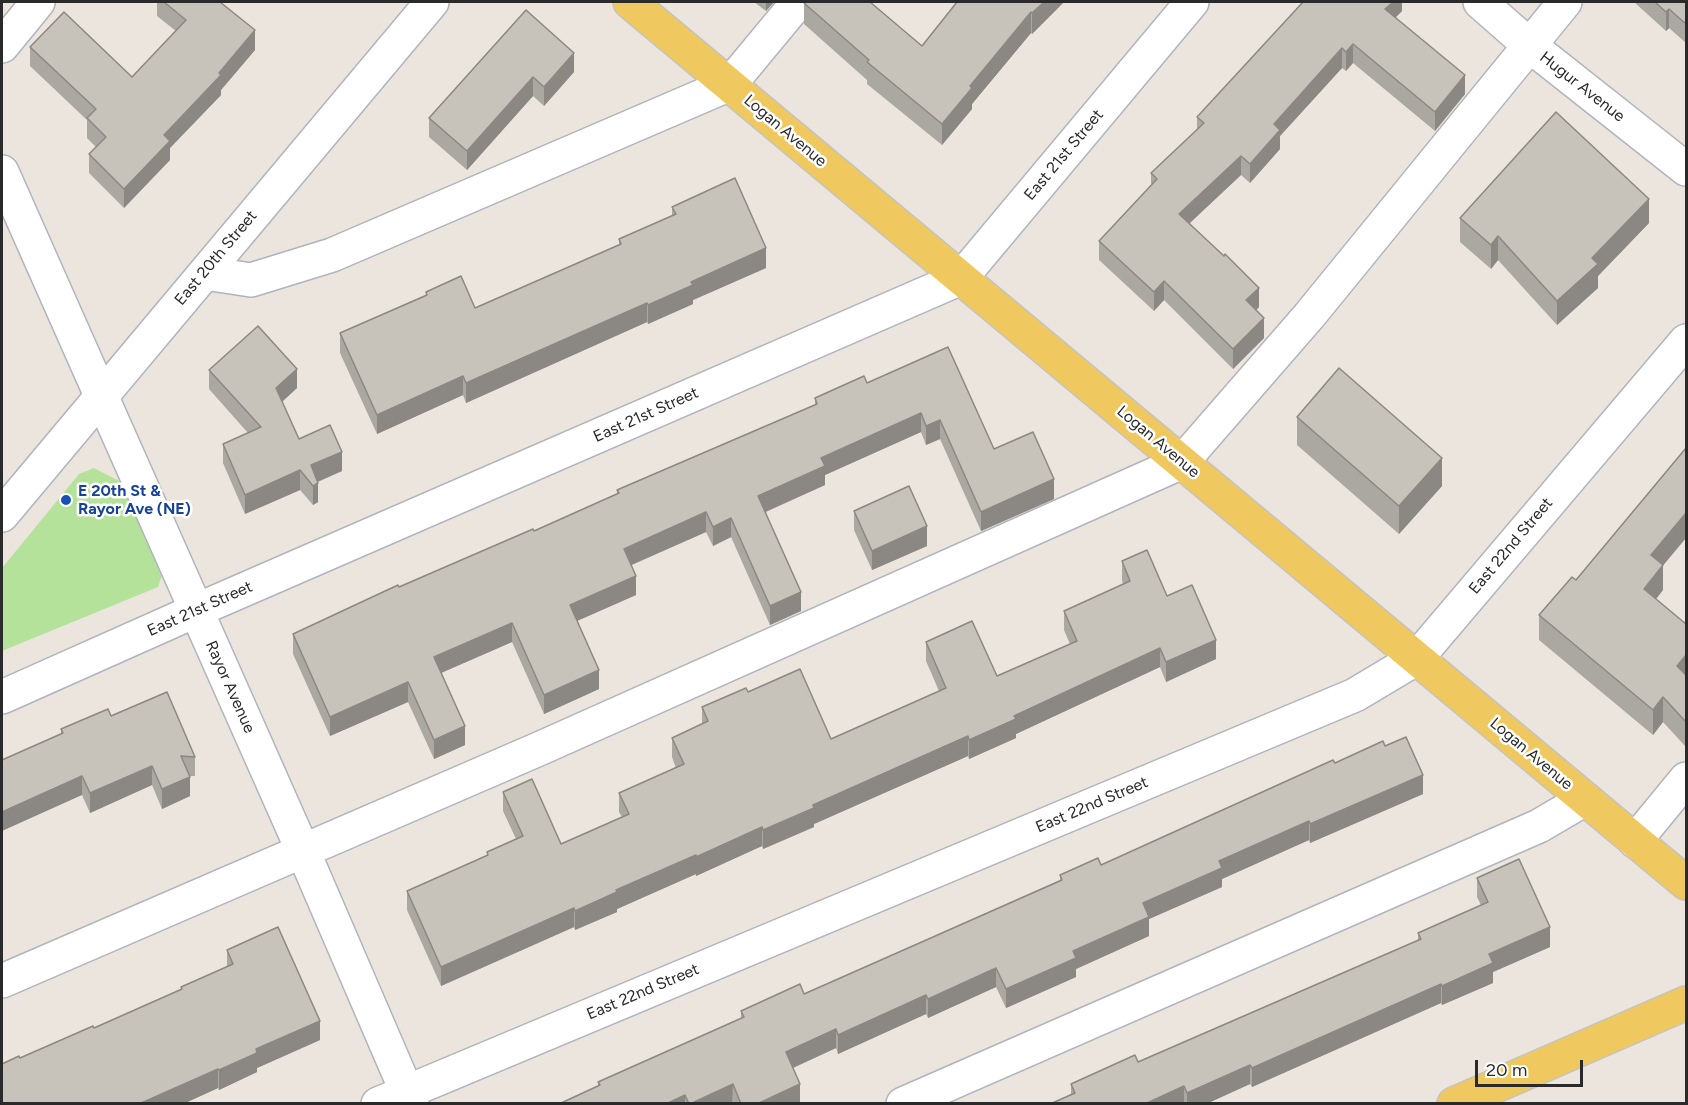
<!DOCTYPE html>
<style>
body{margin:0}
#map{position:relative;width:1688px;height:1105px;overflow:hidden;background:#ece5dd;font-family:Figtree,sans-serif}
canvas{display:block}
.frame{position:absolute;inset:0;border:3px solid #2a2a2a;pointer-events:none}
.scale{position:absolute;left:1475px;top:1060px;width:108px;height:27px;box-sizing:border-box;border:3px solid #2a2a2a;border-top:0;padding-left:8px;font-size:18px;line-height:21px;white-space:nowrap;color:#2a2a2a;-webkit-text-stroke:4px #fff;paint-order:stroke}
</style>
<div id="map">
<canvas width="1688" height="1105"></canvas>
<div class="frame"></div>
<div class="scale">20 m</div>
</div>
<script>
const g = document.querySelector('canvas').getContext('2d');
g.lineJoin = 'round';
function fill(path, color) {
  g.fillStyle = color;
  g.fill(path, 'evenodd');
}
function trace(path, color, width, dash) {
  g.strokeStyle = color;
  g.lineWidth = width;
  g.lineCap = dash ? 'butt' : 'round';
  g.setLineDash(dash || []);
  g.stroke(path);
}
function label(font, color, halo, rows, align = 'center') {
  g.font = font + ' Figtree,sans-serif';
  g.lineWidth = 5;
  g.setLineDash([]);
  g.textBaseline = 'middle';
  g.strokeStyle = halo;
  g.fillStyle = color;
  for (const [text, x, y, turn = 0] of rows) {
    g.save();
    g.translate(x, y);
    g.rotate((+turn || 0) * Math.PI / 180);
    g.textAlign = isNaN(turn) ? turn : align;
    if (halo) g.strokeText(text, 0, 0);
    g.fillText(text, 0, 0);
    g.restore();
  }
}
const green = new Path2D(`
 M94 468 121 482 162 575 158 587 2 651V568L79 474Z`);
const minor = new Path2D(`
 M1480 2 1529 45 1686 169
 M2 46 38 2
 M2 172 303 851 412 1104
 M205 273 251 280 332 255 730 84 798 2
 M2 515 432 2
 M2 697 195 611 961 278 1192 2
 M1635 841 1686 779
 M2 981 541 748 1182 462 1309 316 1565 2
 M378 1104 1355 695 1417 658 1686 341
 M903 1104 1539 826 1585 799`);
const major = new Path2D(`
 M630 2 1686 883
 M1454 1104 1686 1003`);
const wall = new Path2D(`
 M157 2H220L255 50 221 90V95L170 148V160L124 208 89 173V154L96 147 87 138V120L30 66V47L132 77 176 31 157 16Z
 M754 2H774L766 11Z
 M1064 2 1032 34 1031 33 972 104V109L942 145 867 84V80L804 24V3L922 46Z
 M1402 2V11L1396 17 1465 94 1435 131 1353 63 1346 71 1342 68 1280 136V149L1250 183 1241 175 1190 223 1259 307 1256 310 1264 338 1233 369 1164 300 1154 311 1099 260V241L1151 185V173L1197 129V117Z
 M1634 2H1686V43L1669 28 1666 31Z
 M526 10 574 72 544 106 533 96 467 170 429 137V118Z
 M672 207 766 268 693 300V304L648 324 647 322 466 403 463 395 377 434 340 353V333L426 295V292L475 308 619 245V239L672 216Z
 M1460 218 1649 223 1598 276V288L1557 325 1498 260 1491 269 1460 242Z
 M209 370 297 388 282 402 299 439 342 471 318 482V502L313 505 300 490 245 514 223 463V444L248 433 209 389Z
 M867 383 994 449 1054 499 981 531 940 439 926 445 921 432 825 475V485L766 512 801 611 770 625 731 537 713 546 706 532 632 565 636 595 577 621 599 689 544 714 512 642 441 673 465 745 434 759 408 702 330 736 293 654V634L399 587 534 531 617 494V490L815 405V398Z
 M1297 417 1442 486 1399 534 1297 445Z
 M854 511 927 546 872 570 854 530Z
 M1122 561 1167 596 1216 659 1166 682 1160 667 1016 734V738L969 759 968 756 814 824V827L763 849 762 846 696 876V874L617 909V912L575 930 574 927 441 986 407 910V891L487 856V852L516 839 503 811V792L561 844 622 817 619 812V793L676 768 672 757V738L702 724V707L748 692 831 739 939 691 926 661V642L997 676 1070 644 1064 630V611L1123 584 1122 581Z
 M1663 565V590L1656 599 1686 624V747L1663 722 1653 735 1539 640V615L1576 580Z
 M111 716 195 757V776H190V796L162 809 152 785 90 813 82 795 61 733V729Z
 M1385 746 1423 794 1310 843 1309 840 1222 879V887L1149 919V936L1076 969V977L1006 1008 996 987 928 1018 926 1014 838 1054 836 1048 793 1068 800 1084V1104H559L598 1086V1082L741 1019V1011L804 994 1060 880V875L1101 865 1335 763Z
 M1477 878 1550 947 1493 972V983L1442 1005 1441 1003 1252 1087 1250 1084 1206 1104H1050L1071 1094V1084L1138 1062 1418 941V933L1481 905 1477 897Z
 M227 950 320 1040 257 1068V1072L219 1090 218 1088 183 1104H2L94 1028 181 989V987L227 967Z`);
const shadedWall = new Path2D(`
 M766 2H774L766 11Z
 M1044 2H1064L1032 34V13Z
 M1393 2H1402V11L1385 28V9Z
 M1669 9V28L1666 31V12Z
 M1031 12V33L972 104V109L942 145V124L970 86Z
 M255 30V50L221 90V95L170 148V160L124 208V189L164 135 219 73Z
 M1353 44V63L1346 71V52Z
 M1342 48V68L1280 136V149L1250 183V164L1274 124Z
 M574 53V72L544 106V87Z
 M1465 75V94L1435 131V112Z
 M533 77V96L467 170V151Z
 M1241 156V175L1179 233V214Z
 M1649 199V223L1598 276V288L1557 325V301L1592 258Z
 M1498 236V260L1491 269V245Z
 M766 248V268L693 300V304L648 324V305L691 282Z
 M1164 281V300L1154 311V292Z
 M1259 288V307L1246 320V300Z
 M647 303V322L466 403V383Z
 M1264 318V338L1233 369V349Z
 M297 369V388L276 407V388Z
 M463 376V395L377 434V415Z
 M921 413V432L825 475V485L758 515V496L821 458Z
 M940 420V439L926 445V426Z
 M342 452V471L312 484 311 465Z
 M1442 458V486L1399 534V506Z
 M300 470V490L245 514V495Z
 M1054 479V499L981 531V512Z
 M318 483V502L313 505V486Z
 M706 512V532L624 568V549Z
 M1686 513V538L1651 580V555Z
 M731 518V537L713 546V527Z
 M927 526V546L872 570V551Z
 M1663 565V590L1644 614V589Z
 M636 576V595L570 624V605Z
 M801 592V611L770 625V606Z
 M512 623V642L434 676V657Z
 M1216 640V659L1166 682V662Z
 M1160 648V667L1016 734V738L969 759V740L1014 716Z
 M1686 655V680L1677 666Z
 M599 670V689L544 714V695Z
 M408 682V702L330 736V717Z
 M1663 697V722L1653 735V710Z
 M465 726V745L434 759V740Z
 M968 736V756L814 824V827L763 849V830L813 805Z
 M152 766V785L90 813V793Z
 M1423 775V794L1310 843V824Z
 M82 776V795L2 831V812Z
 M190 777V796L162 809V789Z
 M1309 821V840L1222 879V887L1149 919V936L1076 969V977L1006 1008V989L1073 951 1143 903 1219 861Z
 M762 827V846L696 876V857Z
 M696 855V874L617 909V912L575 930V911L616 890Z
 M574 908V927L441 986V967Z
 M1550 927V947L1493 972V983L1442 1005V986L1489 954Z
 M996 968V987L928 1018V999Z
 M1441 984V1003L1252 1087V1068Z
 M926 995V1014L838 1054V1035Z
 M320 1021V1040L257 1068V1072L219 1090V1070L256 1049Z
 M836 1029V1048L786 1071V1052Z
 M1250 1065V1084L1206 1104H1187V1093Z
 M218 1069V1088L183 1104H139Z
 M733 1084 732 1104H690Z
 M800 1084V1104H757Z
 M1184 1086V1104H1145Z
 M685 1095V1104H666Z`);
const building = new Path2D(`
 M164 2H220L255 30 219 73 221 75 164 135 170 141 124 189 89 154 106 137 87 118 96 109 30 47 64 12 132 77 186 20Z
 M805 2H870L922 46 957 2H1044L1032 13 1031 12 970 86 972 88 942 124 867 62 869 60 804 3Z
 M1303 2H1393L1385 9 1465 75 1435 112 1353 44 1346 52 1342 48 1274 124 1280 130 1250 164 1241 156 1179 214 1224 256 1225 254 1259 288 1246 300 1264 318 1233 349 1164 281 1154 292 1099 241 1157 179 1151 173 1204 123 1197 117Z
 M1655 2H1686V24L1669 9 1666 12Z
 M526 10 574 53 544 87 533 77 467 151 429 118Z
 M1556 112 1649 199 1592 258 1598 264 1557 301 1498 236 1491 245 1460 218Z
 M735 178 766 248 691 282 693 285 648 305 647 303 466 383 463 376 377 415 340 333 427 295 426 292 461 276 475 308 621 244 619 239 676 214 672 207Z
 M258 326 297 369 276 388 299 439 330 425 342 452 311 465 318 483 313 486 300 470 245 495 223 444 261 427 209 370Z
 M948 347 994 449 1033 432 1054 479 981 512 940 420 926 426 921 413 821 458 825 466 758 496 801 592 770 606 731 518 713 527 706 512 624 549 636 576 570 605 599 670 544 695 512 623 434 657 465 726 434 740 408 682 330 717 293 634 398 585 399 587 533 529 534 531 619 493 617 490 817 404 815 398 864 376 867 383Z
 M1339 368 1442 458 1399 506 1297 417Z
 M1686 448V513L1651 555 1663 565 1644 589 1686 624V655L1677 666 1686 675V722L1663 697 1653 710 1539 615 1572 577 1576 580Z
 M909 486 927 526 872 551 854 511Z
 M1147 550 1167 596 1192 585 1216 640 1166 662 1160 648 1014 716 1016 719 969 740 968 736 813 805 814 808 763 830 762 827 696 857V855L616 890 617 892 575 911 574 908 441 967 407 891 488 855 487 852 523 836 503 792 532 779 561 844 629 814 619 793 684 764 672 738 708 721 702 707 746 688 748 692 800 669 831 739 946 688 926 642 972 621 997 676 1077 641 1064 611 1130 581 1122 561Z
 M167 692 195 757 181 756 190 777 162 789 152 766 90 793 82 776 2 812V760L63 733 61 729 108 709 111 716Z
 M1406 737 1423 775 1310 824 1309 821 1219 861 1222 868 1143 903 1149 917 1073 951 1076 958 1006 989 996 968 928 999 926 995 838 1035 836 1029 786 1052 800 1084 757 1104H741L733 1084 690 1104H689L685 1095 666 1104H559L600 1085 598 1082 744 1017 741 1011 800 984 804 994 1062 880 1060 875 1098 858 1101 865 1333 760 1335 763 1383 741 1385 746Z
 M1519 859 1550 927 1489 954 1493 963 1442 986 1441 984 1252 1068 1250 1065 1187 1093 1184 1086 1145 1104H1050L1075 1093 1071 1084 1135 1055 1138 1062 1421 939 1418 933 1488 902 1477 878Z
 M278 927 320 1021 256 1049 257 1053 219 1070 218 1069 139 1104H2V1064L19 1056 20 1058 93 1026 94 1028 182 989 181 987 233 964 227 950Z`);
const markers = [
 [66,500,6,"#1a4fb4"]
];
const streetNames = [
 ["Hugur Avenue",1582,87,38],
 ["Logan Avenue",785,131,40],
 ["East 21st Street",1064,155,-50],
 ["East 20th Street",216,258,-50],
 ["East 21st Street",646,415,-24],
 ["Logan Avenue",1158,442,40],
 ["East 22nd Street",1511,546,-50],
 ["East 21st Street",200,609,-24],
 ["Rayor Avenue",230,687,66],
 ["Logan Avenue",1531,754,40],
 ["East 22nd Street",1092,805,-23],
 ["East 22nd Street",643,992,-23]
];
const transitNames = [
 ["E 20th St &",78,491],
 ["Rayor Ave (NE)",78,509]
];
fill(green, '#b5e29a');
trace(minor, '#b0b4be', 36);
trace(major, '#c3c3c3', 36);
trace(minor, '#fff', 33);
trace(major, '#efc95f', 33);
fill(wall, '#aba8a1');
fill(shadedWall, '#8b8883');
fill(building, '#c7c3bb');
trace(building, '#8b8883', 1.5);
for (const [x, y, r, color] of markers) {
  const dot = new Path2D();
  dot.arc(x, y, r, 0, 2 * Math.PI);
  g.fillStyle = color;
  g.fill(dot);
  trace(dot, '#fff', 2);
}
label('16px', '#2a2a2a', '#fff', streetNames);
label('bold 16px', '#164399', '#fff', transitNames, 'left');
</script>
